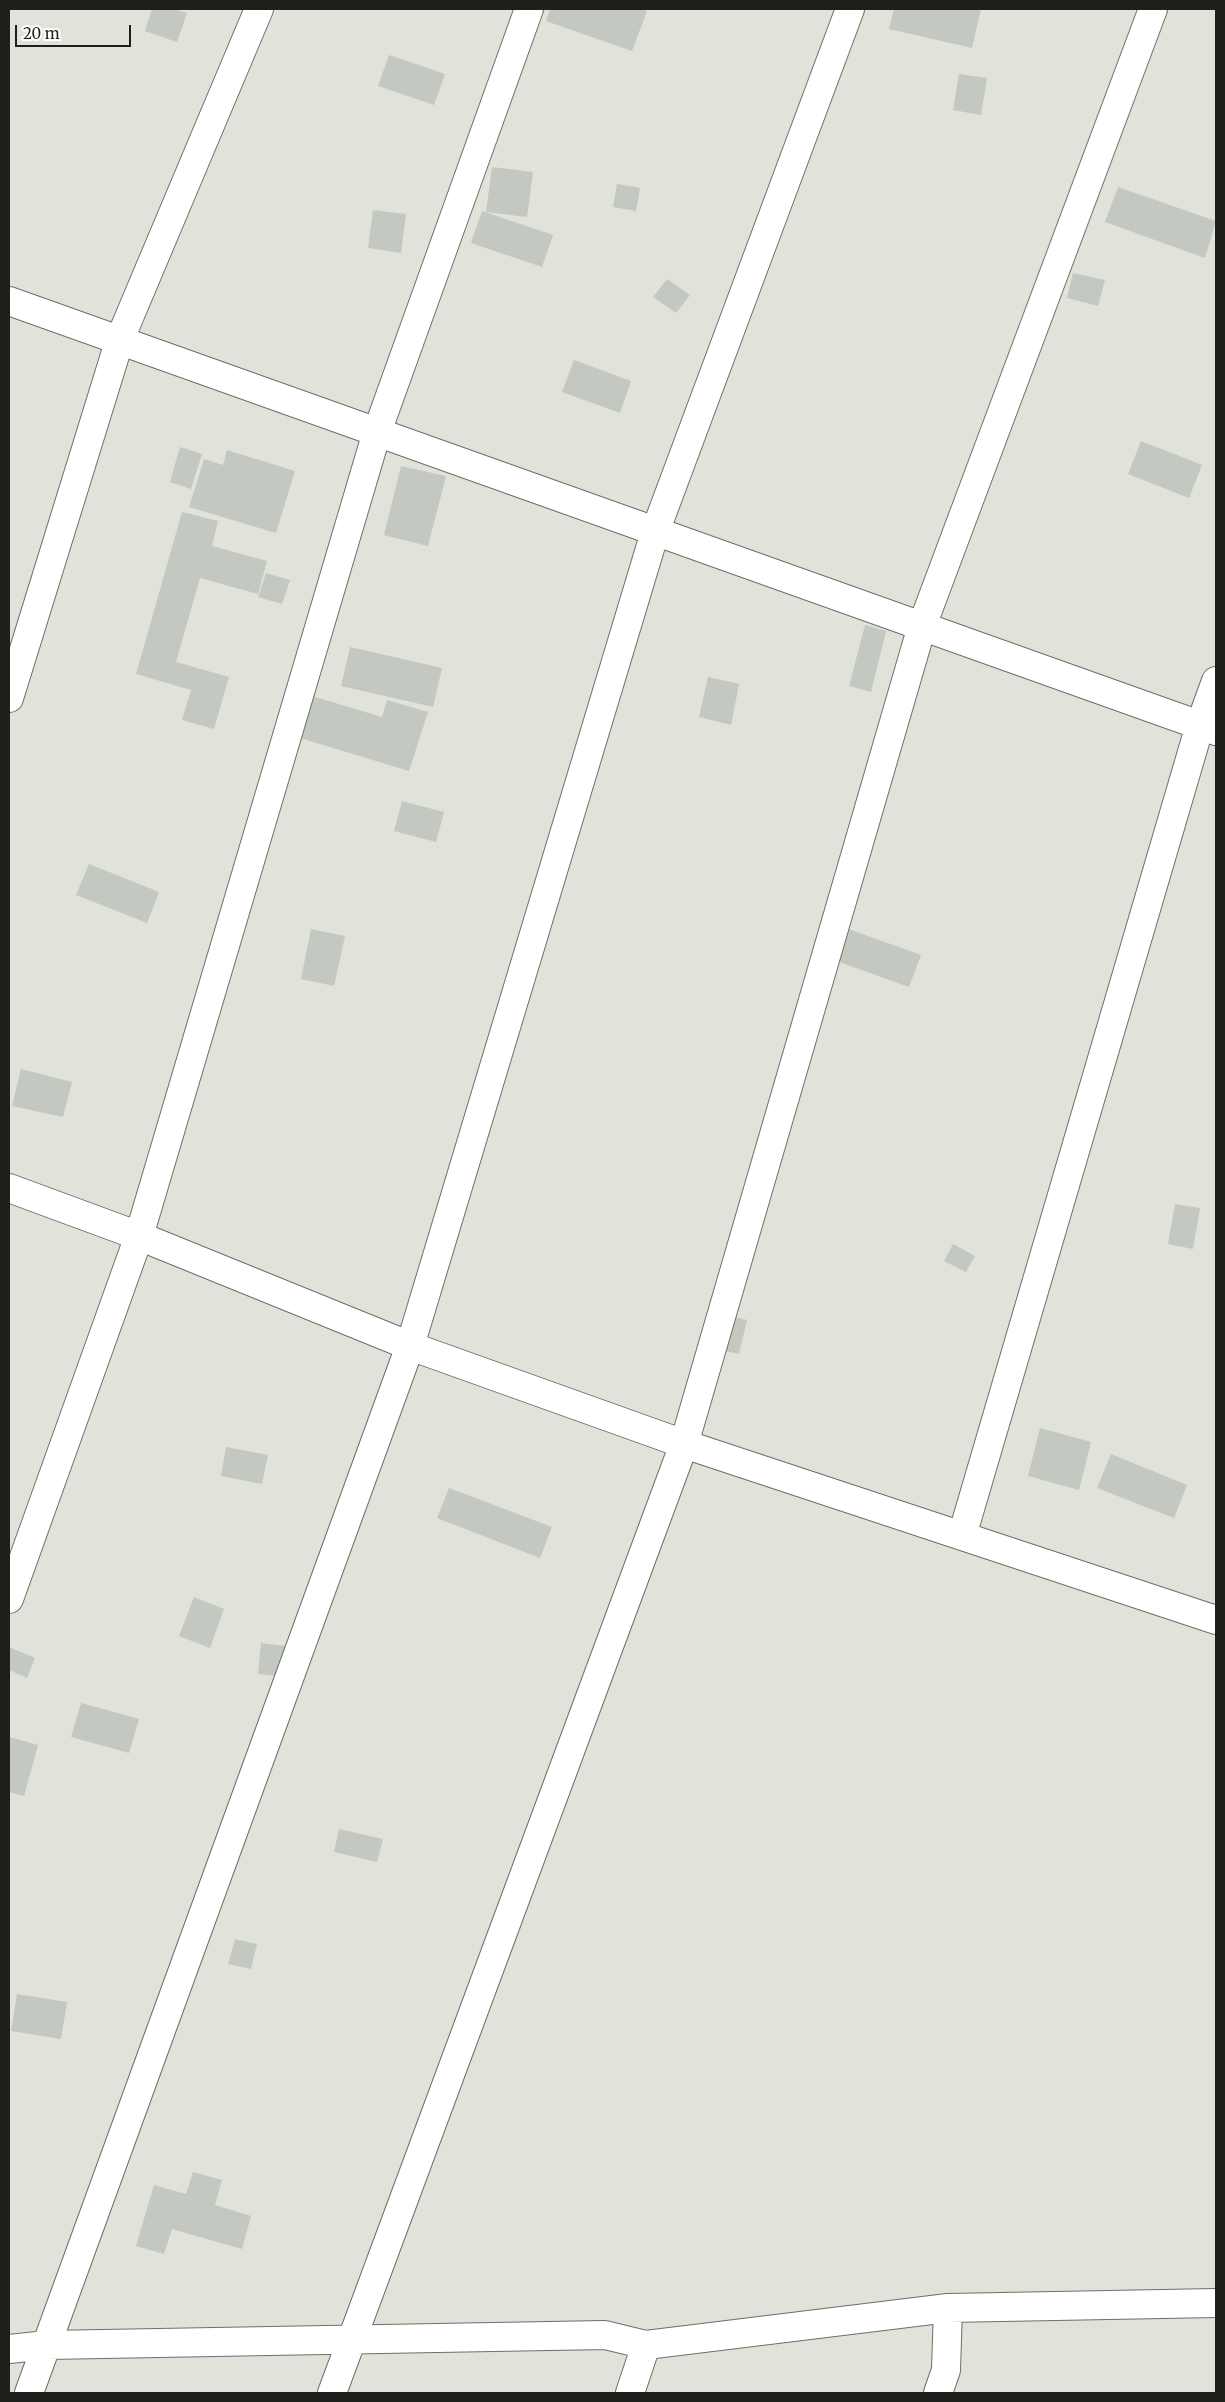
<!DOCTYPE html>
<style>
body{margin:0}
#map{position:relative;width:1225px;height:2402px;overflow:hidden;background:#e1e2d9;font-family:Merriweather,serif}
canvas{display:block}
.frame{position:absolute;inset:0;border:10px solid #1e1f1b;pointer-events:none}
.scale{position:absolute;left:15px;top:25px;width:116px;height:22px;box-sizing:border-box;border:2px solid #1e1f1b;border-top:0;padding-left:6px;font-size:15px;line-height:18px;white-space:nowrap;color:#1e1f1b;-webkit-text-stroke:4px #fff;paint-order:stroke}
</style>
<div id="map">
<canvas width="1225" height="2402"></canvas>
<div class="frame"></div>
<div class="scale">20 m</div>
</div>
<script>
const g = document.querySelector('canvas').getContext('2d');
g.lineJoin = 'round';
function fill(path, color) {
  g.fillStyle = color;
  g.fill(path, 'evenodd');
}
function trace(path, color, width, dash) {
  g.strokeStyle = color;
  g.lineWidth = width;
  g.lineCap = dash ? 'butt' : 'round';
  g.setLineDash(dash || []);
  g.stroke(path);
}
const building = new Path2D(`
 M152 9H174L187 13 177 42 145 31Z
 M550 9H641L647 11 632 51 546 21Z
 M894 9H981L972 48 889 29Z
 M389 55 445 74 434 105 378 86Z
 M959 74 987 78 981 115 953 110Z
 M492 167 533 172 527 217 486 212Z
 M617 184 640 188 636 211 613 207Z
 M1118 187 1216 221 1205 258 1105 222Z
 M373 210 406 214 401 253 368 248Z
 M482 211 553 235 542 267 471 243Z
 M1073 273 1105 280 1098 306 1067 298Z
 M667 279 690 295 676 313 653 297Z
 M574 360 631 381 620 413 562 392Z
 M1141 441 1202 465 1189 498 1128 474Z
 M180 447 202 454 191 489 170 482Z
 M227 450 295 471 276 533 189 507 204 459 223 465Z
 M401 466 446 476 428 546 384 535Z
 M182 512 218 521 212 546 267 561 258 594 200 578 176 662 229 677 214 729 182 720 191 690 136 674Z
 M266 573 290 580 282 604 258 597Z
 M865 625 886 631 871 692 849 686Z
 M350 647 442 668 433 707 341 686Z
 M708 677 739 684 731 725 699 717Z
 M302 693 382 717 387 700 428 712 409 771 290 735Z
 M402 801 444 812 436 842 394 831Z
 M89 864 159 892 147 923 76 895Z
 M840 926 921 955 909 987 828 958Z
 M311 929 345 936 334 986 301 979Z
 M21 1069 72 1082 63 1117 12 1106Z
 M1175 1204 1200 1208 1193 1249 1168 1244Z
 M953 1244 975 1256 966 1272 944 1261Z
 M723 1314 747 1320 739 1354 715 1349Z
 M1040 1428 1091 1442 1079 1490 1028 1476Z
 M226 1447 268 1455 262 1484 221 1476Z
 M1111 1454 1187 1485 1174 1518 1097 1488Z
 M449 1488 552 1527 540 1558 437 1518Z
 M194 1597 224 1609 210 1648 179 1636Z
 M261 1643 302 1648 298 1678 258 1674Z
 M9 1647 35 1658 27 1678 9 1670Z
 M81 1703 139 1719 129 1753 71 1737Z
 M9 1737 38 1745 24 1796 9 1792Z
 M339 1829 383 1839 377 1862 334 1852Z
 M235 1939 257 1944 251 1969 228 1964Z
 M17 1994 67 2002 61 2039 11 2031Z
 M193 2172 222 2180 215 2205 251 2216 242 2249 172 2229 164 2254 136 2246 154 2185 186 2194Z`);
const street = new Path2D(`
 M9 301 1216 731
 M9 698 120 339 259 9
 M9 1188 139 1236 410 1346 684 1444 1216 1620
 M962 1536 1200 725 1216 681
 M9 1599 139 1236 377 432 529 9
 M9 2349 47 2345 605 2335 646 2345 948 2308 1216 2303
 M29 2393 410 1346 655 532 850 9
 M332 2393 684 1444 922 626 1153 9
 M630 2393 646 2345
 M938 2393 946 2370 948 2308`);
fill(building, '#c3c8c1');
trace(street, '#6e6f68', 30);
trace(street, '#fff', 28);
</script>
